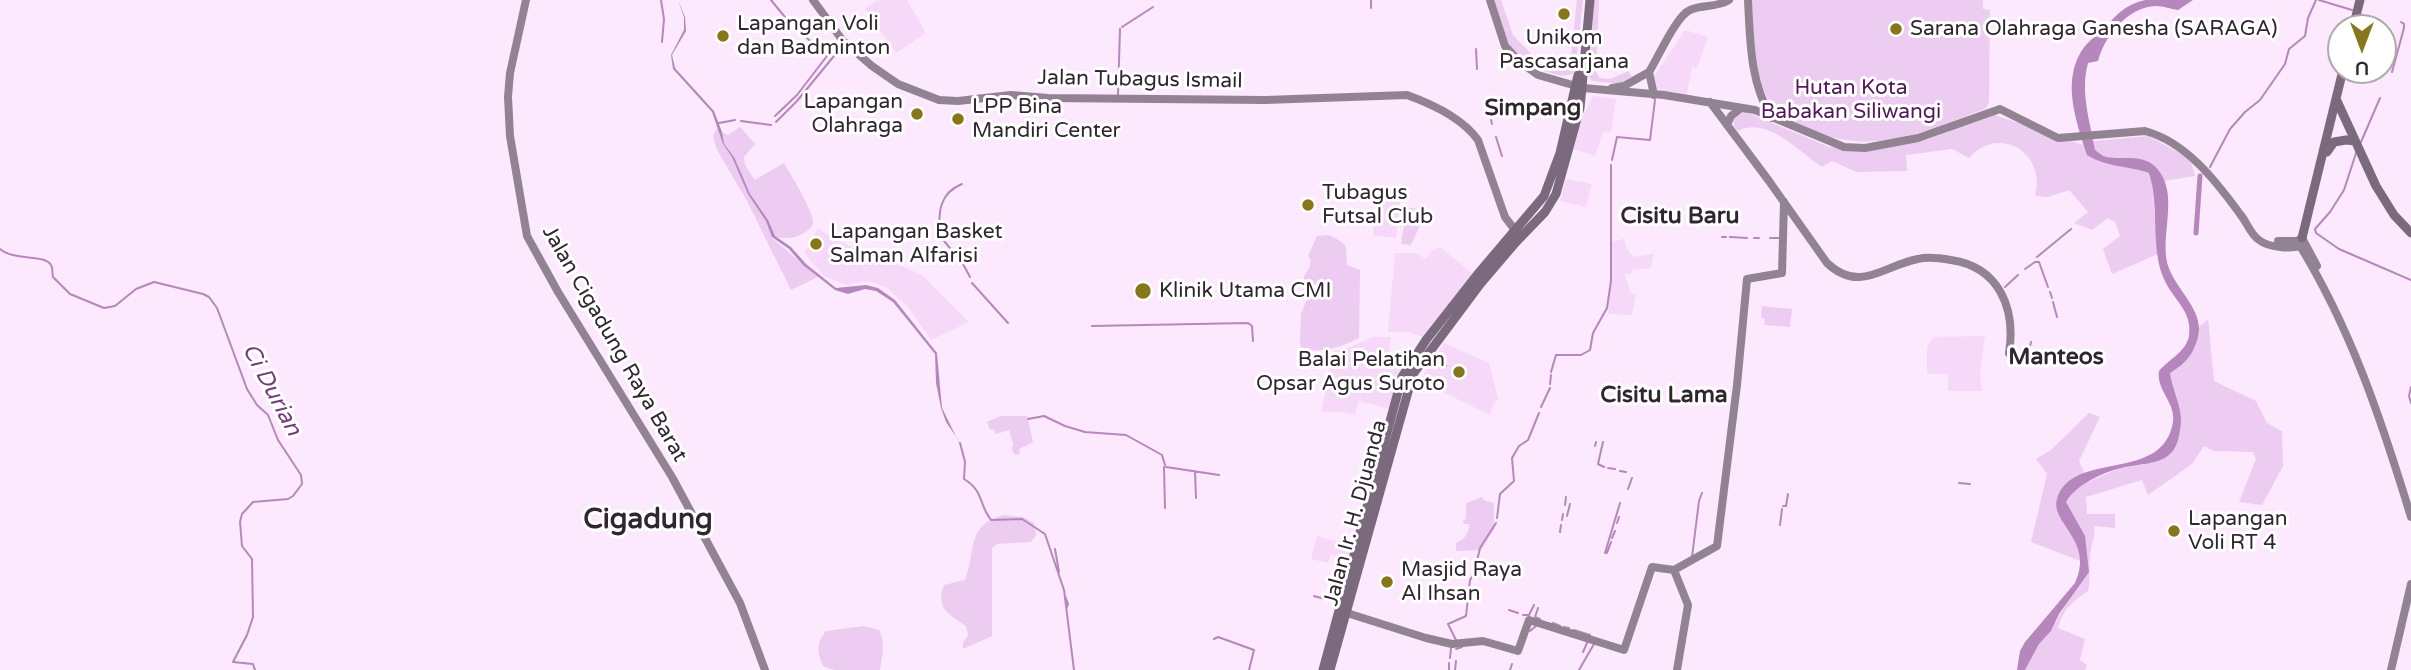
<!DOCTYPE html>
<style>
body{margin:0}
#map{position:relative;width:2411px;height:670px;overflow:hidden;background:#fce9fe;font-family:"Varela Round",sans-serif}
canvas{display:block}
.north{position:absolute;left:2327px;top:14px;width:70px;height:70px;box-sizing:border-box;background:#fff;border:2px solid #aca8ac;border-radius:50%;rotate:180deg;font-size:19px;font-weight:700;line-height:28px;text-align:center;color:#2f2630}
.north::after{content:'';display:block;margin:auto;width:24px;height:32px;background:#87771b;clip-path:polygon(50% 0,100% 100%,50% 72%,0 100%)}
</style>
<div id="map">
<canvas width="2411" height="670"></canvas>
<div class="north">U</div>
</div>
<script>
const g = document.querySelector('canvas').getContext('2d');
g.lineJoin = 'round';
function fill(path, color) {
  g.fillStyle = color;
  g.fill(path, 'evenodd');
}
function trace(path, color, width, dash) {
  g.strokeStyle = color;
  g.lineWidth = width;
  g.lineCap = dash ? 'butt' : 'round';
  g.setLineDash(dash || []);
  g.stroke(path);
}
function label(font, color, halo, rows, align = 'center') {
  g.font = font + ' "Varela Round",sans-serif';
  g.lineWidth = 6;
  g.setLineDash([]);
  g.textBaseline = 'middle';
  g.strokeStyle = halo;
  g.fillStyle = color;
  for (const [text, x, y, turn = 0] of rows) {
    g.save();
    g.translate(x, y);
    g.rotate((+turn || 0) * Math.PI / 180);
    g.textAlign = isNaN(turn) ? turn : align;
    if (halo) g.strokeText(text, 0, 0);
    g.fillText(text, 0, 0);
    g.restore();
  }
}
const built = new Path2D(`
 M877 0H907L926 33 896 53 865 9Z
 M1685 30 1708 37 1697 68 1692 67 1687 94 1657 90 1652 79Z
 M1593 96 1616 99 1611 133 1603 131 1595 156 1573 149 1581 122 1588 123 1581 121Z
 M1566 179 1592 184 1586 207 1560 201Z
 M1378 198 1400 201 1396 238 1373 235Z
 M818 229 882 264 895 263 923 276 969 322 931 340 907 306 886 287 867 281 846 285 824 276 804 253Z
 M1624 239 1627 249 1634 257 1654 254 1651 268 1632 270V273L1624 274 1631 293 1636 294 1632 315 1608 314 1609 293 1612 284 1610 242Z
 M1440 247 1474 275 1423 337 1409 332H1388L1395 253H1417L1425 259 1433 250Z
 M1985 336 1980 373 1982 391H1948V374H1927V348L1933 337Z
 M1372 337H1391L1388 360 1406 361 1402 367 1390 409 1359 401 1355 415 1343 412H1321L1334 351 1346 349Z
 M1444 343 1489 363 1498 399 1493 405 1490 415 1420 381Z
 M1317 536 1342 543 1341 547 1351 550 1349 559 1331 554 1328 563 1311 559Z`);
const green = new Path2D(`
 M1492 0H1501L1513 35 1535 58V60L1545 66 1566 70 1570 65 1577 0H1583L1575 72C1557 86 1514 55 1505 38 1499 26 1496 12 1492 0Z
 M1594 0H1599L1596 72 1600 78 1611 79 1628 71 1632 76 1620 84 1592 81 1589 77Z
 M1752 0H1983V9L1990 10 1989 103 1985 109C1925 131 1874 157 1811 130 1799 125 1787 121 1778 113 1755 91 1752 30 1752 0Z
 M1746 112 1829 147 1909 143 1929 139 1992 114 2083 145V142L2148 136 2185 156 2191 162 2195 176 2152 183 2158 254 2112 274 2103 249 2120 236 2115 222 2108 218 2092 230 2074 223 2088 212 2069 190 2048 197 2035 196C2047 153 1999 124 1969 158L1952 149 1906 155 1907 171 1857 172 1832 161 1822 167C1798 151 1767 116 1738 131 1732 124 1732 122 1737 113Z
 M719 125 721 132 728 135 740 127 755 144 744 157 745 165 755 180 784 163C790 174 816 215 813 224 810 230 800 236 794 237 787 239 779 237 772 238L818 277 791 290 746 199 717 150 713 136Z
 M1407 207 1422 210 1425 215 1411 245 1401 244Z
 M1329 235C1349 245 1346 244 1347 265L1360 270 1359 338C1344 346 1316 356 1301 347L1300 342 1301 314 1307 299 1304 276 1309 268 1311 260 1308 256 1317 236Z
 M1762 306 1792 309 1790 327 1764 325 1765 319 1761 318Z
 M2208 319 2214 381 2256 401 2267 423 2282 431 2283 466 2262 505 2239 502 2256 459 2253 452 2214 451 2204 446 2192 464 2148 495 2142 480 2086 497 2087 514H2115V528L2094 526C2096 536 2092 540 2091 549 2088 563 2091 577 2088 591 2072 602 2063 609 2058 628L2085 639 2080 660 2087 665 2085 670H2025L2039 644 2051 631 2088 564 2031 542 2047 474 2036 459 2051 450 2089 413 2100 417 2079 461 2088 482 2120 468 2142 465 2171 454 2176 397 2171 385 2170 373 2195 348 2199 327Z
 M1001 416H1027L1033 442 1019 449 1020 454 1015 455 1012 450 1013 444 1009 430 996 434 993 429 990 430 987 422Z
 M1482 497 1485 501 1494 503V529L1481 550 1456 551V543C1465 538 1469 535 1469 524H1464L1463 520 1466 519V503Z
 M1004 515 1023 517 1034 523 1036 535 1031 542 997 544 992 548V636L963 649V643L968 635 966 626C949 614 935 609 944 585L965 580C977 551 965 525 1004 515Z
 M864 626 879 630C886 644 882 655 880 670H834L823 666C817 652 816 643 826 631Z`);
const water = new Path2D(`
 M678 0 685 17 686 31 672 55 675 68 714 111 722 132 724 144 734 157 750 194 768 220 775 236 791 247 806 264 836 288 866 285 878 288 895 300 937 353 942 408 969 463 957 438 946 422 941 408 936 383 935 354 893 302 876 291 865 289 848 294 835 290 803 265 789 249 772 237 766 221 748 194 732 157 723 144 712 112 673 69 671 55 684 30V17Z
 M2145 0H2193L2178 10C2171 9 2163 6 2156 6 2128 7 2105 35 2098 61L2088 63C2080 92 2090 121 2095 150 2095 150 2103 156 2103 156 2121 162 2144 151 2159 171 2178 196 2161 233 2167 262 2172 285 2200 306 2199 330 2197 350 2187 363 2170 373 2172 389 2181 405 2181 421 2180 431 2179 444 2172 452 2161 465 2136 464 2121 468 2101 473 2076 485 2066 502L2085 536 2089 572 2059 614 2051 631 2039 644 2025 670H2017L2020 651 2025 642 2075 583C2095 541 2050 523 2057 499 2072 449 2163 484 2173 422 2176 403 2156 390 2159 371 2169 359 2186 352 2189 336 2193 311 2173 300 2164 279 2150 248 2160 206 2149 173 2127 165 2108 168 2087 155 2076 121 2060 78 2085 46 2091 39 2099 33 2105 27 2119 13 2125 5 2145 0Z`);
const stream = new Path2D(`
 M661 0 664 19 662 42
 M771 0 789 22 827 56 797 95 775 116
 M2319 0 2352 10
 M1371 8V0
 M1122 27 1153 7
 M1476 49 1477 69
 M2392 72 2404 28V24L2401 22
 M1118 95 1120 29
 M1491 120 1492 124
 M741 121 771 125
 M776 122 797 101 843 45
 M719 123 735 120
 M1496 137 1502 156
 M2361 142 2380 98
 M2357 150 2344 190 2330 212 2315 229 2316 233 2339 249 2411 280
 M1612 160 1617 137 1650 140 1655 100
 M2210 167 2230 129 2245 112 2260 100 2285 64 2289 49 2305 36 2308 18 2316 0
 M962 184C939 193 938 213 940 236L963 264 970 277
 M1722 237H1726
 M1730 237 1747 238
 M1754 238H1759
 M1770 238H1780
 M0 249C13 261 45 254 51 265 53 268 52 273 53 277L70 294 104 308 115 306 136 289 154 282 203 294 209 297 217 308 247 389 257 405 268 415 278 440 301 475 302 484 293 496 288 499 253 502 242 514 240 522 242 546 252 559 253 617 247 635 233 662 253 664 255 670
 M2037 257 2071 229
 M2025 269 2035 262H2039L2048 287
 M972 283 1008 323
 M2005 287 2018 275
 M2050 292 2052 298
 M2053 302 2057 317
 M1092 326 1248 323 1252 326 1253 341
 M2028 355 2031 342
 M1551 372 1556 355H1581L1590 350 1593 333 1607 308 1611 281V165
 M1550 384 1551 375
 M2411 387 2409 396 2411 403
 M1541 407 1550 388
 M1028 419 1044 416 1065 426 1085 432 1126 435 1162 455 1165 465
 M1603 442 1598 464 1604 467
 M960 443 965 462 964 479C984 491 979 505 991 520L1022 519 1045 534 1064 590 1074 670
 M1595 446 1596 442
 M1164 467 1165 508
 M1166 467 1219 475
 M1608 468 1615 469
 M1195 471 1196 498
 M1620 471 1626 472
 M1959 483 1970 484
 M1628 489 1632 478
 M1565 505 1566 497
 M1783 506H1786L1788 494
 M1567 516 1570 504
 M1497 518 1500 494 1514 481 1512 458 1519 446 1528 440 1539 413
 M1562 520 1563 514
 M1617 523 1619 517
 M1780 525 1782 509
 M1560 532 1561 525
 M1612 538 1615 531
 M1055 549 1059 572
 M1605 553 1620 503
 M1607 553 1611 542
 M1692 557 1699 501 1702 493
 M1065 596 1068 604 1067 607
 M1314 596 1328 600
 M1538 608 1535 617 1540 619
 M1509 610 1518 613
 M1523 615H1529L1534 605
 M1553 623 1560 626
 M1564 627 1569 628
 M1574 630 1590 635
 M1530 631 1536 626
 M1214 639 1218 637 1254 650 1249 670
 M1456 640 1448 624 1466 616 1470 580 1474 574 1480 548 1496 523
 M1456 649 1462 647
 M1583 652 1587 643
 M1450 658 1451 648
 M1449 670V663
 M1455 670 1456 661
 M1510 670 1512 664
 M1579 670 1594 644`);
const canal = new Path2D(`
 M2196 233 2200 176`);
const secondary = new Path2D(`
 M526 0 510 73 508 97 510 136 527 236 558 292 672 477 740 603 765 670
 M813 0 843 41 872 66 898 84 939 100 958 101 1011 95 1048 98 1265 100 1407 95C1432 104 1463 119 1478 140L1505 217 1515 230
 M1490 0 1505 46 1520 62 1538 75 1583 88 1664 95 1755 110 1844 147 1865 148 1918 138 2000 109 2058 138 2145 131C2186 142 2216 181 2240 214 2247 222 2250 234 2259 240 2269 248 2294 250 2305 244
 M1748 0C1750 39 1750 84 1772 118
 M1612 88 1624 86 1649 72
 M1654 95 1649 72C1658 58 1676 16 1690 10 1703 4 1717 8 1729 0
 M1710 102 1769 181 1827 263C1860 294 1884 265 1918 259 1928 256 1940 258 1951 260 1999 267 2016 308 2009 353
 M1727 125 1731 116 1741 108
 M2278 241H2297L2302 238 2317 266
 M2297 241C2351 328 2381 419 2411 517
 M1674 570 1688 605 1677 670
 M1347 613 1426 638 1452 644 1483 641 1518 651 1529 620 1624 650 1652 567 1674 570 1717 546 1737 385 1747 279 1782 273 1784 202
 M2391 670 2411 584`);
const primary = new Path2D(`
 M2353 28 2360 0
 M2337 101 2376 186 2394 215 2411 233
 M2327 152 2334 142 2346 140 2355 141
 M2302 238 2343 70
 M1323 670 1402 377 1426 340 1477 275 1544 196 1560 153 1578 75
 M1330 670 1413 374 1481 283 1516 242 1545 212 1556 194 1580 108 1590 0`);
const rail = new Path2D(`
 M1439 362 1465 375`);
const markers = [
 [1564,14,7,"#87771b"],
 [1896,29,7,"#87771b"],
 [723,36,7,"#87771b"],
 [917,114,7,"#87771b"],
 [958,119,7,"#87771b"],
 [1308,205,7,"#87771b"],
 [816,244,7,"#87771b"],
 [1143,291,9,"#87771b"],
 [1459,372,7,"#87771b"],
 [2174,531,7,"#87771b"],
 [1387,582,7,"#87771b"]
];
const poiNames = [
 ["Lapangan Voli",737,24],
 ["dan Badminton",737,48],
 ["Sarana Olahraga Ganesha (SARAGA)",1910,29],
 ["Unikom",1564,38,"center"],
 ["Pascasarjana",1564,62,"center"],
 ["Lapangan",903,102,"right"],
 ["Olahraga",903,126,"right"],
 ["LPP Bina",972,107],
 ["Mandiri Center",972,131],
 ["Tubagus",1322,193],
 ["Futsal Club",1322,217],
 ["Lapangan Basket",830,232],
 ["Salman Alfarisi",830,256],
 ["Klinik Utama CMI",1159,291],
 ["Balai Pelatihan",1445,360,"right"],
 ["Opsar Agus Suroto",1445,384,"right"],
 ["Lapangan",2188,519],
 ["Voli RT 4",2188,543],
 ["Masjid Raya",1401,570],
 ["Al Ihsan",1401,594]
];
const streetNames = [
 ["Jalan Tubagus Ismail",1140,80,1],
 ["Jalan Cigadung Raya Barat",614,344,60],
 ["Jalan Ir. H. Djuanda",1356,513,-75]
];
const parkNames = [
 ["Hutan Kota",1851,88],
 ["Babakan Siliwangi",1851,112]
];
const neighbourhoodNames = [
 ["Simpang",1533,109],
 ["Cisitu Baru",1680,217],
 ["Manteos",2056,358],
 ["Cisitu Lama",1664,396]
];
const waterNames = [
 ["Ci Durian",271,390,62]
];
const districtNames = [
 ["Cigadung",648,521]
];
fill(built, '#f6d8f9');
fill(green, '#ecccf0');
fill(water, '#b687bc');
trace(stream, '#b687bc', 2);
trace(canal, '#b687bc', 5);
trace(secondary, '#928393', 8);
trace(primary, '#7b6a7d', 9);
trace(rail, '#9b8d9c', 2, [9, 9]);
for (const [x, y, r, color] of markers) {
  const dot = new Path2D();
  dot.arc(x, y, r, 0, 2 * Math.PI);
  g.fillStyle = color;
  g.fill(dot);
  trace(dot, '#fff', 2.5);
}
label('21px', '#2f2630', '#fff', poiNames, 'left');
label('21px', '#2f2630', '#fff', streetNames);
label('21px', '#52195a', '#fff', parkNames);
label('bold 23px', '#2f2630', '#fff', neighbourhoodNames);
label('italic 23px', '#743b7c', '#fff', waterNames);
label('bold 28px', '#2f2630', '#fff', districtNames);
</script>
